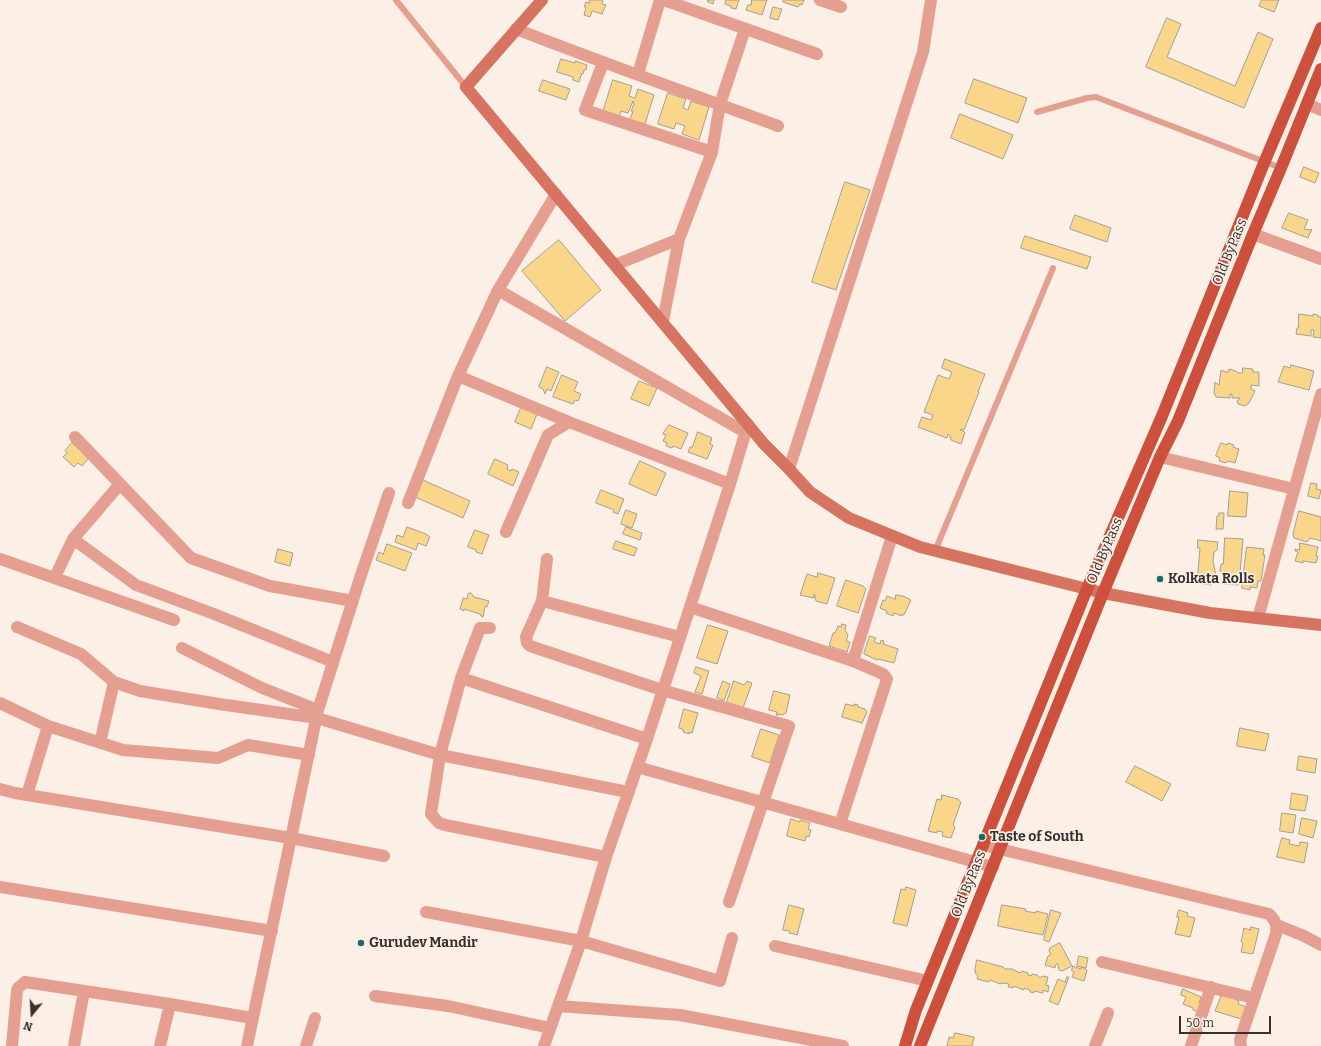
<!DOCTYPE html>
<style>
body{margin:0}
#map{position:relative;width:1321px;height:1046px;overflow:hidden;background:#fcefe5;font-family:Bitter,serif}
canvas{display:block}
.north{position:absolute;left:12px;top:994px;width:40px;height:40px;-webkit-text-stroke:3px #fcefe5;paint-order:stroke;rotate:198deg;font-size:11px;font-weight:700;line-height:16px;text-align:center;color:#36312e}
.north::after{content:'';display:block;margin:auto;width:14px;height:18px;background:#36312e;clip-path:polygon(50% 0,100% 100%,50% 72%,0 100%)}
.scale{position:absolute;left:1179px;top:1016px;width:92px;height:18px;box-sizing:border-box;border:2px solid #36312e;border-top:0;padding-left:5px;font-size:12px;line-height:14px;white-space:nowrap;color:#36312e;-webkit-text-stroke:3px #fcefe5;paint-order:stroke}
</style>
<div id="map">
<canvas width="1321" height="1046"></canvas>
<div class="north">N</div>
<div class="scale">50 m</div>
</div>
<script>
const g = document.querySelector('canvas').getContext('2d');
g.lineJoin = 'round';
function fill(path, color) {
  g.fillStyle = color;
  g.fill(path, 'evenodd');
}
function trace(path, color, width, dash) {
  g.strokeStyle = color;
  g.lineWidth = width;
  g.lineCap = dash ? 'butt' : 'round';
  g.setLineDash(dash || []);
  g.stroke(path);
}
function label(font, color, halo, rows, align = 'center') {
  g.font = font + ' Bitter,serif';
  g.lineWidth = 3.5;
  g.setLineDash([]);
  g.textBaseline = 'middle';
  g.strokeStyle = halo;
  g.fillStyle = color;
  for (const [text, x, y, turn = 0] of rows) {
    g.save();
    g.translate(x, y);
    g.rotate((+turn || 0) * Math.PI / 180);
    g.textAlign = isNaN(turn) ? turn : align;
    if (halo) g.strokeText(text, 0, 0);
    g.fillText(text, 0, 0);
    g.restore();
  }
}
const building = new Path2D(`
 M590 0H603L602 4 606 5 602 14 592 11 590 17 584 15 586 7H584L586 2 589 3Z
 M708 0H714L713 4 708 2Z
 M726 0H739L736 9 731 8V6L725 4Z
 M752 0H767L762 15 746 10 748 5H751Z
 M784 0H804L802 5 800 4 798 7 783 2Z
 M1262 0H1279L1274 12 1259 6Z
 M773 7 782 9 778 20 770 18Z
 M1167 18 1181 24 1167 57 1235 86 1258 32 1273 39 1244 108 1146 67Z
 M561 59 575 63V61L587 65 586 70H584L583 74 582 73 579 82 573 80V77L557 72Z
 M974 79 1027 98 1018 123 965 103Z
 M543 80 570 89 566 100 539 91Z
 M613 80 632 86 629 96 635 98 638 89 654 95 644 127 629 122 633 111H631L634 104 633 101 628 113 621 111 619 117 603 112Z
 M668 93 686 99 683 108 688 110 691 101 709 107 699 140 682 134 685 126 676 123 674 129 658 124Z
 M960 114 1013 135 1003 159 951 138Z
 M1304 167 1319 173 1315 183 1300 177Z
 M845 182 870 190 836 290 812 282Z
 M1289 213 1308 220 1304 229 1310 230 1312 229 1308 238 1282 228Z
 M1075 215 1111 228 1107 242 1070 229Z
 M1025 236 1091 257 1087 269 1021 248Z
 M559 240 601 290 565 321 522 271Z
 M1299 314 1313 316V314L1318 315V317H1321V338L1313 337 1314 330H1311V336L1296 334 1297 328H1298Z
 M945 359 985 374 978 392H979L964 430 961 429 960 430 965 432 961 444 951 440 950 436 948 434 947 438 918 427 922 417 931 420 933 415 924 412 938 375 949 379 952 372 942 368Z
 M1291 365 1314 371 1309 390 1278 382 1284 366 1290 368Z
 M547 367 559 372 551 391 547 389 545 394 543 389 539 387Z
 M1243 368 1253 369V372H1259V386L1251 385V389L1255 391 1249 403 1245 406 1238 404 1237 401 1240 398H1232V394H1230V398L1216 397 1214 393 1215 382 1219 385 1221 370 1226 372H1228L1229 369 1236 371 1238 373H1242Z
 M562 375 578 382 574 391 581 394 578 401 575 400 573 404 553 397Z
 M639 381 657 388 649 406 631 399Z
 M521 408 537 414 531 429 515 422Z
 M669 425 688 433 681 449 673 446 672 448 666 446 667 443 663 441 666 435 663 434Z
 M698 432 712 438 710 444 713 445 707 459 688 452 690 447H692Z
 M72 443 89 458 82 466 78 463 74 467 63 457 67 453 65 451Z
 M1221 443 1227 445 1228 443 1234 445 1233 447 1239 449 1235 463 1228 461 1226 463 1219 461 1220 458 1216 456Z
 M495 459 508 465 507 469 511 471 512 469 519 472 513 486 488 474Z
 M640 461 666 473 656 496 629 484Z
 M423 480 470 501 463 518 415 497Z
 M1311 483 1317 484 1316 489 1321 490 1319 499 1308 496Z
 M601 490 624 499 618 514 613 512 614 510 596 503Z
 M1230 491 1248 493 1246 517 1228 516Z
 M626 510 637 514 632 528 621 524Z
 M1299 511 1321 517V541L1310 538 1307 542 1294 538 1293 535Z
 M1219 513H1224L1223 529H1216L1217 516 1219 515Z
 M407 527 426 534 430 537 426 546 418 543 416 550 395 542 397 535 403 537Z
 M626 527 642 533 640 540 623 534Z
 M475 530 489 535 482 554 476 552V550L468 547Z
 M1225 538 1243 539 1239 585 1224 584 1225 572 1220 571 1221 564H1223Z
 M1198 540 1218 542 1217 550 1214 552 1213 561 1216 576H1212L1211 585 1197 583 1200 548H1198Z
 M616 541 637 548 634 556 613 549Z
 M1300 543 1318 547 1316 556H1318L1316 563 1303 561V563L1295 561 1298 552 1295 551V549L1299 550Z
 M387 544 412 553 405 571 376 560 379 552 383 554Z
 M1247 547 1264 549 1263 555H1265L1261 581H1258L1257 588 1250 587V590L1242 588Z
 M278 549 293 553 290 566 275 562Z
 M818 573 835 578 827 604 816 601 815 596 814 594V598L800 595 807 574 817 577Z
 M846 580 863 586 866 589 858 613 837 606Z
 M471 593 474 597 489 601 487 607 485 606 483 617 481 616 480 614 464 609V611L460 609 463 598 467 599 468 594Z
 M896 595 903 596 911 600 904 615 902 614V616L894 613 893 616 886 613 887 611 880 608 883 600 885 601 887 596 895 599Z
 M842 624 846 625 845 630 848 635 846 641 850 642 847 652 829 646 833 633H835L838 626 841 627Z
 M708 625 728 631 717 664 697 658Z
 M870 636 876 638 874 642 880 644 881 640 884 641 883 644 898 649 894 663 878 659 877 660 864 654Z
 M696 667 709 671 702 694 695 692 701 676 694 673Z
 M723 681 730 684 724 701 717 698Z
 M734 681 744 685 747 681 752 683 743 708 727 702Z
 M774 691 790 695 786 713 782 715 778 714V715H776L777 712 769 710Z
 M846 704 854 706V704L858 705V707L865 709 867 712 862 723 842 717Z
 M684 709 698 713 692 733 689 732V734L683 732 684 730 679 728Z
 M1240 728 1269 734 1265 751 1237 746Z
 M761 729 779 735 770 763 752 757Z
 M1299 756 1317 759 1315 773 1297 770Z
 M1135 766 1171 784 1162 801 1126 782Z
 M1292 793 1308 796 1305 811 1290 809Z
 M942 795 958 799 959 801 961 802 953 825 955 827 951 838 942 836 943 832 937 831V833L928 831 937 799 941 800Z
 M1282 813 1296 815 1293 833 1280 831Z
 M1302 818 1317 821 1313 838 1299 834Z
 M791 819 800 822V820L810 823 808 829 811 830 809 837 806 836 805 841 787 836Z
 M1282 838 1290 840 1289 844 1299 846 1300 842 1308 843 1304 863 1277 857Z
 M906 887 916 890 907 926 893 923 901 889 905 890Z
 M789 905 804 909 797 935 791 933 790 934 789 931 783 930Z
 M1002 905 1026 909 1025 911 1036 913V911L1048 914 1043 935 998 926Z
 M1051 910 1061 913 1049 942 1044 940Z
 M1179 910 1188 913 1187 916 1195 918 1190 937 1175 934 1179 917H1177Z
 M1251 927 1259 929 1253 954 1241 952 1243 943 1241 942 1244 928 1250 930Z
 M1060 943 1072 966 1062 971 1059 970 1058 964H1056L1055 968 1045 965 1048 956 1051 954 1049 951 1050 948Z
 M1079 956 1088 958 1086 968 1077 966Z
 M977 960 1003 967 1005 969H1012L1020 973 1022 971 1028 973V975L1031 976 1032 974 1037 975 1040 978 1042 976 1048 977 1046 985 1049 986 1048 992 1043 990V993L1034 991V993L1030 992V990L1024 988V990L1013 986V988L1008 987 1009 984 1003 983 1000 984 990 980 989 982 977 979 978 976 975 973 976 971H975Z
 M1073 966 1081 969 1082 967 1087 970 1084 981 1072 977 1074 972 1072 971Z
 M1067 977H1069L1058 1005 1049 1001 1058 979 1065 982Z
 M1183 989 1201 997 1199 1003 1202 1004 1198 1012 1193 1010V1008L1183 1004 1186 997 1181 995Z
 M1224 995 1239 1001 1238 1004 1246 1007 1241 1019 1215 1011 1221 996Z
 M955 1033 974 1037 972 1046H947L949 1037 953 1038Z`);
const lane = new Path2D(`
 M396 0 466 87
 M1037 112 1087 98 1096 97 1281 168
 M935 551 1053 268`);
const street = new Path2D(`
 M664 0 817 54
 M820 0 841 7
 M516 29C603 63 691 94 778 126
 M603 63 585 110 712 152
 M638 74 660 0
 M1307 104 1321 110
 M1253 234 1321 259
 M615 265 679 239
 M498 290 745 432
 M663 321 679 239 712 152 720 104 745 29
 M458 376 569 422 730 484
 M75 437 191 558 270 586 353 601
 M1160 457 1294 489
 M789 469 923 52 931 0
 M408 503 458 376 498 290 556 194
 M506 532 548 435 569 422
 M73 539 136 585 214 614 333 662
 M0 559 174 620
 M547 559 542 601 526 637 527 643 530 646 662 690 789 726 729 902
 M55 577 73 539 120 484
 M542 601 680 637
 M690 607 853 661 892 536
 M1258 618 1321 394
 M17 627 81 654 114 682 140 691 219 704 317 718 440 755 628 792
 M490 628H480L461 678 440 755 431 814 439 823 445 825 606 857
 M182 648 262 688 318 710
 M461 678 647 739
 M0 703 48 726 123 750 218 758 248 745 309 755
 M100 743 114 682
 M637 767 993 867
 M0 789 15 793 291 838 384 856
 M27 795 48 726
 M840 824 887 679 883 674 853 661
 M983 845 1269 914C1276 921 1277 925 1276 934L1240 1040 1241 1046
 M0 887 272 931
 M426 912 581 941 720 981 732 938
 M1277 925 1304 936 1321 945
 M775 946 928 981
 M1102 962 1254 998
 M375 996 448 1006 550 1028
 M558 1006 680 1015 843 1046
 M12 1046 17 991 18 988 25 982 170 1004 252 1018
 M74 1046 84 991
 M160 1046 170 1004
 M247 1046 318 710 360 578 389 493
 M306 1046 315 1018
 M544 1046 581 941 606 857 647 739 690 607 730 484 748 424
 M1095 1046 1108 1013
 M1191 1046 1211 987`);
const secondary = new Path2D(`
 M542 0 466 87 764 444 789 469 810 492 849 518 920 547 1103 593 1210 613 1321 625`);
const primary = new Path2D(`
 M905 1046 916 1010 1087 589 1162 416 1264 163 1321 28
 M920 1046 1103 593 1160 457 1178 421 1253 234 1281 168 1321 69`);
const markers = [
 [1160,579,4,"#1a6868"],
 [982,837,4,"#1a6868"],
 [361,943,4,"#1a6868"]
];
const streetNames = [
 ["Old ByPass",1230,252,-68],
 ["Old ByPass",1105,551,-67],
 ["Old ByPass",969,884,-68]
];
const poiNames = [
 ["Kolkata Rolls",1168,579],
 ["Taste of South",990,837],
 ["Gurudev Mandir",369,943]
];
fill(building, '#f9d689');
trace(building, '#a59f93', 1);
trace(lane, '#e49f91', 6);
trace(street, '#e49f91', 12);
trace(secondary, '#d77361', 12);
trace(primary, '#cc503c', 12);
for (const [x, y, r, color] of markers) {
  const dot = new Path2D();
  dot.arc(x, y, r, 0, 2 * Math.PI);
  g.fillStyle = color;
  g.fill(dot);
  trace(dot, '#fcefe5', 1.5);
}
label('14px', '#36312e', '#fcefe5', streetNames);
label('bold 14px', '#36312e', '#fcefe5', poiNames, 'left');
</script>
